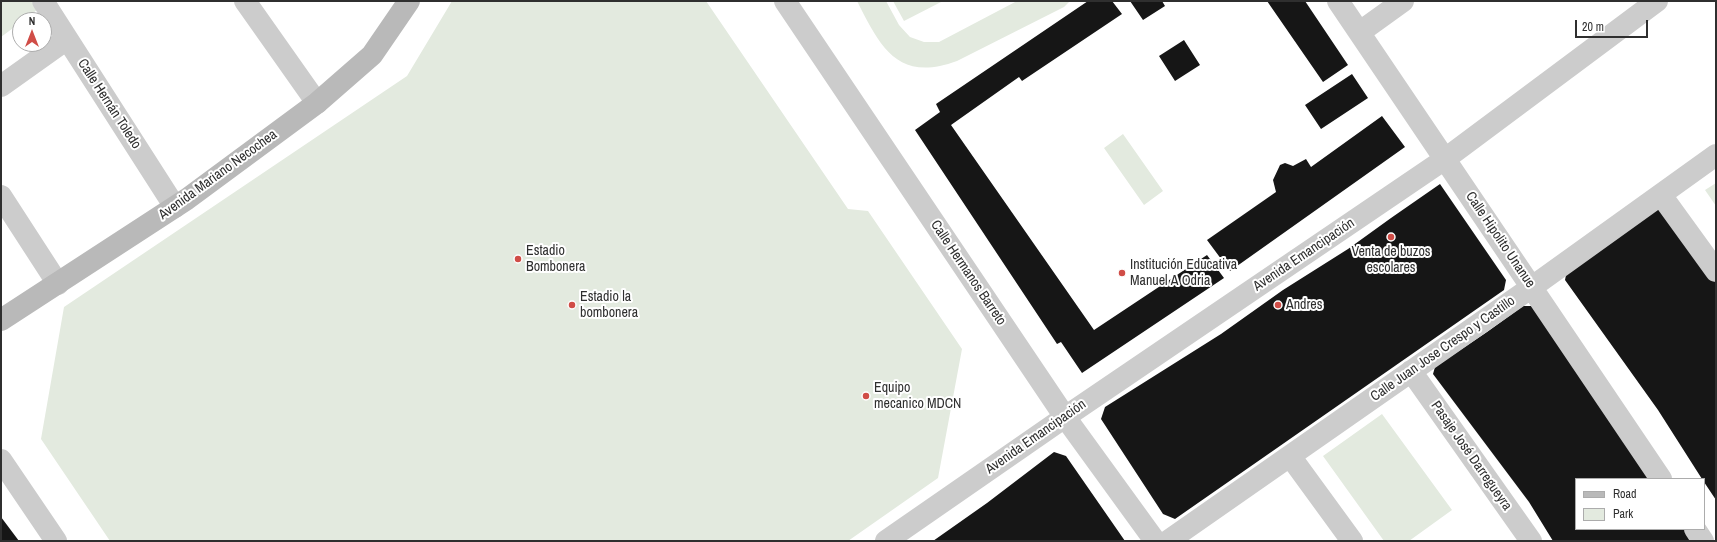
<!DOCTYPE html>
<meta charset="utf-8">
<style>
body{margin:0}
#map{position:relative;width:1717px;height:542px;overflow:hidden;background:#fff;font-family:"Archivo Narrow",sans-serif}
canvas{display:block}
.frame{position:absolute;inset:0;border:2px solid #2f2f2f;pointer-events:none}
.legend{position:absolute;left:1575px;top:478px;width:130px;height:52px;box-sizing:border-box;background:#fff;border:1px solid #acacac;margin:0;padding:5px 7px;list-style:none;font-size:12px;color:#2f2f2f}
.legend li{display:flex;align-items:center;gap:8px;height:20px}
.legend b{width:20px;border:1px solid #acacac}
.north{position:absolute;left:12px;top:12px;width:40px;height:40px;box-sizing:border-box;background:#fff;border:1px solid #acacac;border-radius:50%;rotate:0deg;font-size:11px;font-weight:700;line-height:16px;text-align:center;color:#2f2f2f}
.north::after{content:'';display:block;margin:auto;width:14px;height:18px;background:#d04d47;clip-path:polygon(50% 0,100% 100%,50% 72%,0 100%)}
.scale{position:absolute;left:1575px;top:20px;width:73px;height:18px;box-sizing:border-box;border:2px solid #2f2f2f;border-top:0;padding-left:5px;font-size:12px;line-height:14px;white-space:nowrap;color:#2f2f2f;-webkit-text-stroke:3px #fff;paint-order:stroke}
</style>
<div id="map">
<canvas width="1717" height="542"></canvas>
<div class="frame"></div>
<ul class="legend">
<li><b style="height:5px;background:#b9b9b9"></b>Road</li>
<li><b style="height:11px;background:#e3eadf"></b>Park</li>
</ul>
<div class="north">N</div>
<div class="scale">20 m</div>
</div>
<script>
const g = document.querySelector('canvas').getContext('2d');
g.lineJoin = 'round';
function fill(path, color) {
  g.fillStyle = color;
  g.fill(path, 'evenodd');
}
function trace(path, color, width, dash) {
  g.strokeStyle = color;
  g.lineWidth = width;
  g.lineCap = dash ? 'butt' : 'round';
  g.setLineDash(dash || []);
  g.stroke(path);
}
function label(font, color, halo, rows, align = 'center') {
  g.font = font + ' "Archivo Narrow",sans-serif';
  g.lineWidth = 4;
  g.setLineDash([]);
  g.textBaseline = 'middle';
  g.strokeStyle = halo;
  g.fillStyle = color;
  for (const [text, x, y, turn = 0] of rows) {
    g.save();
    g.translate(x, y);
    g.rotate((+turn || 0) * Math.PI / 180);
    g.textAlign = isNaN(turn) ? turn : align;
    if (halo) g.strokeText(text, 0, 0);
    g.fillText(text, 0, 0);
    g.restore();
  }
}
const green = new Path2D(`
 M1 1H31L37 10 24 20H20V23L1 37Z
 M452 1H706L848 209 868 211 962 349 938 478 848 541H110L41 439 64 307 407 76Z
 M857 1H886L899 25 910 37 924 42H939L1017 1H1070L1064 7 957 61C897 83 880 46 857 1Z
 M893 1H943L904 21Z
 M1123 134 1163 191 1144 205 1104 148Z
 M1716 183V206L1705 190Z
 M1382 414 1452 510 1409 541H1384L1323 456Z`);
const building = new Path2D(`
 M1088 1H1112L1122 14 1022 81 1019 77 951 125 1094 330 1207 255 1224 278 1082 373 1061 342 1057 344 915 130 940 112 936 104Z
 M1130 1H1162L1165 6 1143 20Z
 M1267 1H1305L1348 65 1323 82Z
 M1184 40 1200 65 1175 81 1159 56Z
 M1352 74 1368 98 1321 129 1305 105Z
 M1382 116 1405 147 1230 271 1207 240 1276 192 1273 180 1280 165 1285 163 1293 166 1306 159 1311 167Z
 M1440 184 1506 280 1504 290 1175 519 1163 514 1101 419 1105 407 1221 334 1283 290 1348 249 1391 218Z
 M1659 206 1716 276V500L1704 482V479H1702L1658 410 1565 280 1566 275Z
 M1523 306H1534L1658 479H1576V529H1691L1699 541H1553L1529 502 1433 374 1435 367 1487 332Z
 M1054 452 1066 456 1125 541H933L987 503Z
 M1 517 19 541H1Z`);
const street = new Path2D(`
 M43 1 175 207
 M245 1 317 103
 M785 1 1065 417 1155 541
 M1338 1 1661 479
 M1360 32 1403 1
 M1 86 67 39
 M1661 195 1716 271
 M1 196 58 284
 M1411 371 1531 541
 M1290 456 1352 541
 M1 460 56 541
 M1695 529 1703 541
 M886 541 1065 417 1445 159 1657 1
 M1168 541 1532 287 1716 155`);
const secondary = new Path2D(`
 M1 320 187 199 317 103 372 55 409 1`);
const markers = [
 [1391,237,4,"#d04d47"],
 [518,259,4,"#d04d47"],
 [1122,273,4,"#d04d47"],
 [572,305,4,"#d04d47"],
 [1278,305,4,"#d04d47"],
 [866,396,4,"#d04d47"]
];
const streetNames = [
 ["Calle Hernán Toledo",109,104,57],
 ["Avenida Mariano Necochea",218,175,-36],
 ["Calle Hipolito Unanue",1500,240,56],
 ["Avenida Emancipación",1304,255,-34],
 ["Calle Hermanos Barreto",968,273,56],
 ["Calle Juan Jose Crespo y Castillo",1443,349,-35],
 ["Avenida Emancipación",1036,437,-35],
 ["Pasaje José Darregueyra",1471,456,55]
];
const poiNames = [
 ["Estadio",526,251],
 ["Bombonera",526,267],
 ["Venta de buzos",1391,252,"center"],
 ["escolares",1391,268,"center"],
 ["Institución Educativa",1130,265],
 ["Manuel A Odria",1130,281],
 ["Estadio la",580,297],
 ["bombonera",580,313],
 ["Andres",1286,305],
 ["Equipo",874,388],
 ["mecanico MDCN",874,404]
];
fill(green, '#e3eadf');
fill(building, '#161616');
trace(street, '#ccc', 22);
trace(secondary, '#b9b9b9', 22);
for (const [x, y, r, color] of markers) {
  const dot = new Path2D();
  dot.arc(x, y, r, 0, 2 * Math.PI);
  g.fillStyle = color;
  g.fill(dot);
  trace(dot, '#fff', 1.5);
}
label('14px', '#2f2f2f', '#fff', streetNames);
label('14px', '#2f2f2f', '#fff', poiNames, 'left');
</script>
